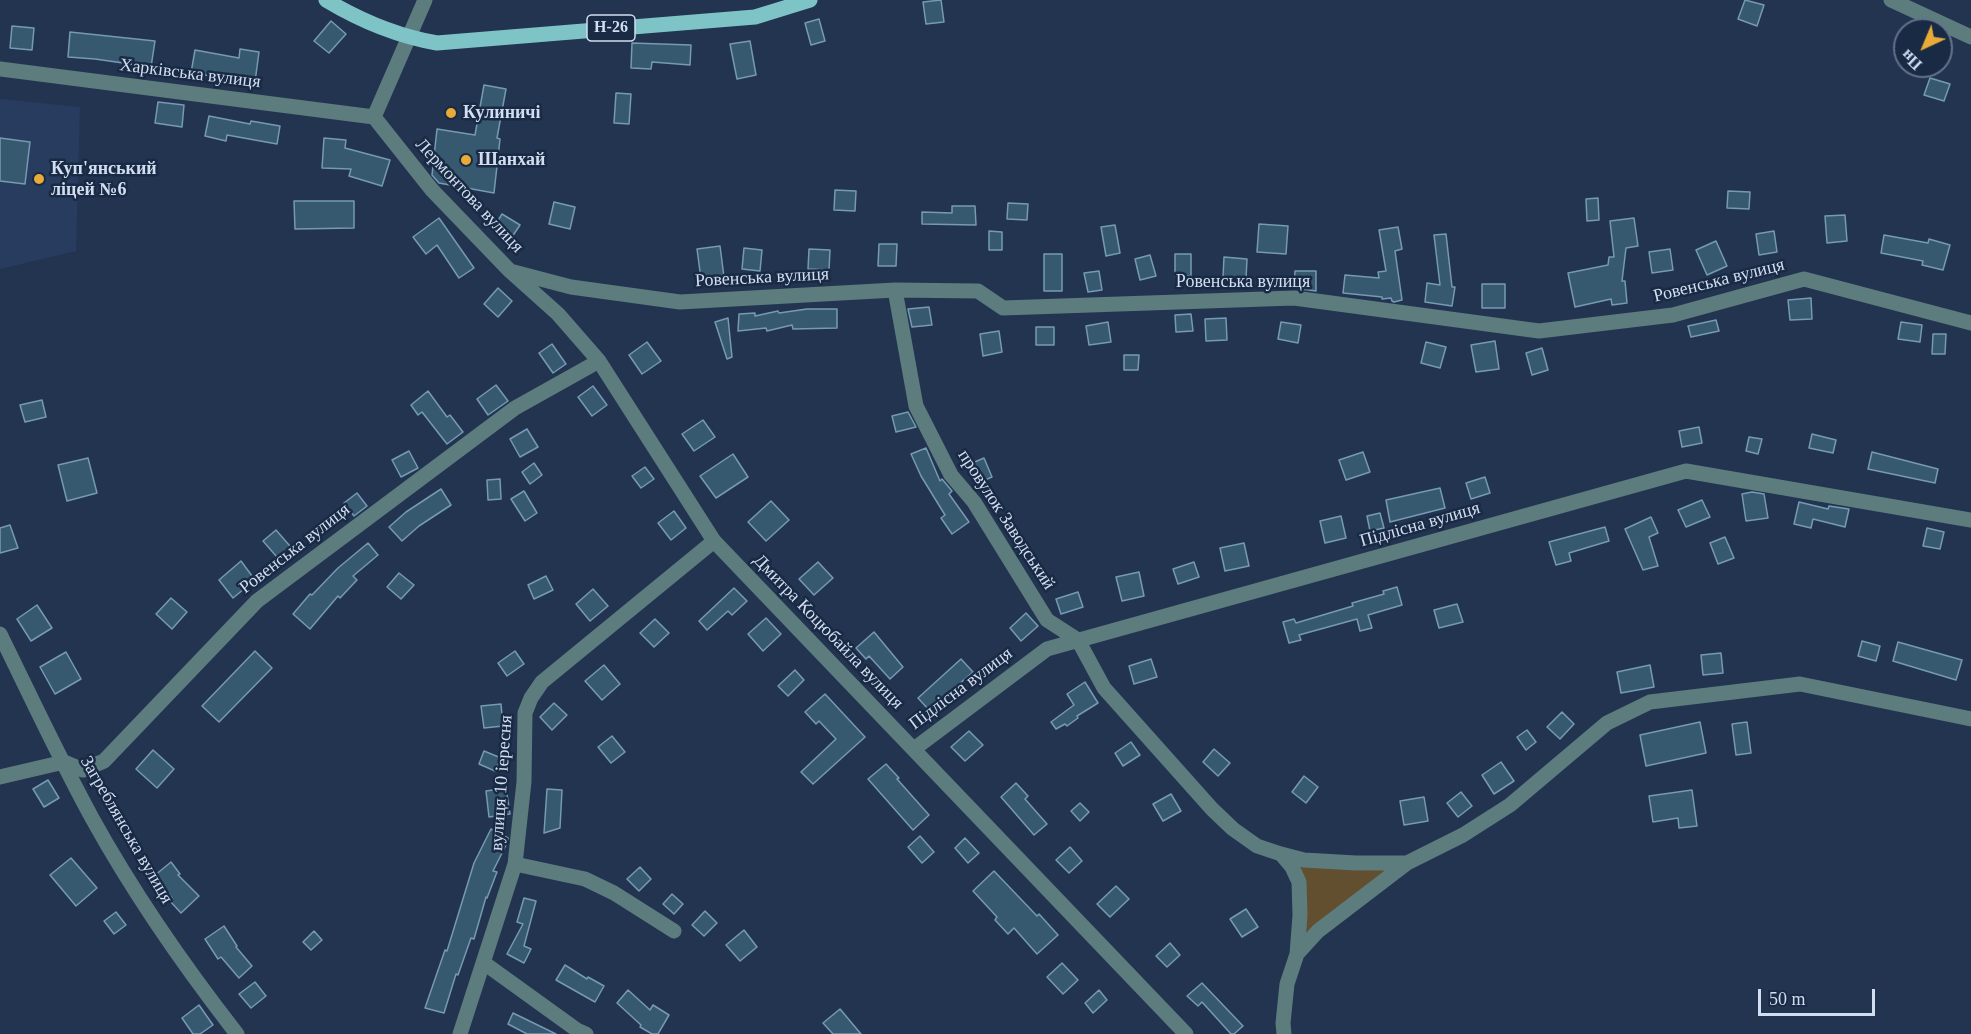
<!DOCTYPE html>
<meta charset="utf-8">
<style>
body{margin:0}
#map{position:relative;width:1971px;height:1034px;overflow:hidden;background:#223450;font-family:Georgia,serif}
canvas{display:block}
.north{position:absolute;left:1893px;top:18px;width:60px;height:60px;box-sizing:border-box;background:#192a45;border:2px solid #637289;border-radius:50%;rotate:224deg;font-size:16px;font-weight:700;line-height:24px;text-align:center;color:#d2def0}
.north::after{content:'';display:block;margin:auto;width:21px;height:27px;background:#e8ab37;clip-path:polygon(50% 0,100% 100%,50% 72%,0 100%)}
.scale{position:absolute;left:1758px;top:989px;width:117px;height:27px;box-sizing:border-box;border:3px solid #d2def0;border-top:0;padding-left:8px;font-size:18px;line-height:21px;white-space:nowrap;color:#d2def0;-webkit-text-stroke:4px #192a45;paint-order:stroke}
</style>
<div id="map">
<canvas width="1971" height="1034"></canvas>
<div class="north">Пн</div>
<div class="scale">50 m</div>
</div>
<script>
const g = document.querySelector('canvas').getContext('2d');
g.lineJoin = 'round';
function fill(path, color) {
  g.fillStyle = color;
  g.fill(path, 'evenodd');
}
function trace(path, color, width, dash) {
  g.strokeStyle = color;
  g.lineWidth = width;
  g.lineCap = dash ? 'butt' : 'round';
  g.setLineDash(dash || []);
  g.stroke(path);
}
function label(font, color, halo, rows, align = 'center') {
  g.font = font + ' Georgia,serif';
  g.lineWidth = 5;
  g.setLineDash([]);
  g.textBaseline = 'middle';
  g.strokeStyle = halo;
  g.fillStyle = color;
  for (const [text, x, y, turn = 0] of rows) {
    g.save();
    g.translate(x, y);
    g.rotate((+turn || 0) * Math.PI / 180);
    g.textAlign = isNaN(turn) ? turn : align;
    if (halo) g.strokeText(text, 0, 0);
    g.fillText(text, 0, 0);
    g.restore();
  }
}
const built = new Path2D(`
 M0 99 80 107 76 251 0 269Z`);
const green = new Path2D(`
 M1281 854 1407 863 1297 954 1296 876Z`);
const building = new Path2D(`
 M941 0 944 22 926 24 923 2Z
 M1745 0 1764 5 1757 26 1738 19Z
 M819 19 825 41 811 45 805 23Z
 M331 21 346 34 329 53 314 41Z
 M12 26 34 28 32 50 10 48Z
 M70 32 155 41 151 67 95 59 68 57Z
 M750 41 756 75 737 79 730 44Z
 M632 43 691 45 690 65 652 62 651 69 631 68Z
 M240 49 259 52 255 82 191 73 195 50 239 58Z
 M1930 78 1950 84 1944 101 1924 95Z
 M484 85 506 89 497 138 500 139 494 193 439 183 432 175 437 129 475 135Z
 M616 93 631 94 629 124 614 123Z
 M158 102 184 105 182 127 155 123Z
 M209 116 250 124 251 121 280 126 277 144 227 135 226 141 205 136Z
 M0 138 30 142 25 184 0 181Z
 M324 138 346 140 345 148 390 160 382 186 349 176 351 169 322 168Z
 M835 190 856 191 855 211 834 210Z
 M1728 191 1750 192 1749 209 1727 208Z
 M1598 198 1599 220 1587 221 1586 199Z
 M294 201H354V228L295 229Z
 M554 202 575 207 570 229 549 224Z
 M1008 203 1028 204 1027 220 1007 219Z
 M952 206H975L976 225 922 224V212L952 213Z
 M502 214 520 225 510 240 493 229Z
 M1845 215 1847 241 1827 243 1825 216Z
 M439 218 474 268 459 278 437 245 426 254 413 237Z
 M1634 218 1638 246 1626 248 1622 281H1625L1627 303 1612 305 1611 299 1575 307 1568 273 1608 265 1609 257H1614L1610 221Z
 M1259 224 1288 226 1286 254 1257 252Z
 M1115 225 1120 253 1106 256 1101 227Z
 M1398 227 1402 249 1395 251 1402 300 1394 302 1392 301 1391 298 1382 299V297L1343 293 1345 275 1379 278 1378 272 1386 271 1379 230Z
 M989 231 1002 232V250H989Z
 M1774 231 1777 252 1759 255 1756 234Z
 M1446 234 1452 287H1455L1452 306 1425 302 1427 283 1440 285 1434 235Z
 M1884 235 1928 243 1929 239 1950 245 1943 270 1922 265 1923 261 1881 253Z
 M1716 241 1727 266 1707 275 1696 250Z
 M879 244H897L896 266H878Z
 M720 246 724 277 701 279 697 249Z
 M744 248 762 250 760 271 742 269Z
 M809 249 830 250 829 270 808 269Z
 M1670 249 1673 270 1652 273 1649 252Z
 M1044 254H1062V291H1044Z
 M1175 254H1191V276H1175Z
 M1150 255 1156 276 1140 280 1135 259Z
 M1224 257 1247 259 1246 279 1223 277Z
 M1099 271 1102 290 1088 292 1084 273Z
 M1295 271H1316V291L1294 288Z
 M1482 284H1505V308H1482Z
 M498 288 512 301 498 317 484 304Z
 M1811 298 1812 319 1790 320 1788 300Z
 M929 307 932 325 912 327 908 309Z
 M807 309H837V328L793 329 792 325 767 331 766 328 738 331 739 314 755 313V316L778 311 779 313Z
 M1191 314 1193 331 1176 332 1175 315Z
 M728 318 732 357 727 359 715 322Z
 M1226 318 1227 340 1206 341 1205 319Z
 M1716 320 1719 331 1691 337 1688 326Z
 M1108 322 1111 342 1089 345 1086 326Z
 M1281 322 1301 325 1298 343 1278 339Z
 M1901 322 1922 325 1920 342 1898 339Z
 M1036 327H1054V345H1036Z
 M999 331 1002 352 983 356 980 334Z
 M1933 334H1946L1945 354H1932Z
 M1495 341 1499 369 1476 372 1471 345Z
 M647 342 661 361 642 374 629 355Z
 M1426 342 1446 347 1440 368 1421 363Z
 M552 344 566 364 553 373 539 353Z
 M1542 348 1548 370 1532 375 1526 353Z
 M1124 355H1139L1138 370H1124Z
 M496 385 508 401 488 415 477 399Z
 M593 386 607 405 592 416 578 397Z
 M428 391 447 417 450 415 463 432 447 444 422 412 418 415 411 405Z
 M42 400 46 417 25 422 20 405Z
 M908 412 916 427 896 432 892 416Z
 M703 420 715 437 694 451 682 434Z
 M1699 427 1702 443 1682 447 1679 431Z
 M527 429 538 447 520 457 510 439Z
 M1812 434 1836 440 1833 453 1809 448Z
 M1749 437 1762 439 1758 454 1746 451Z
 M926 448 940 481 942 479 952 491 949 494 969 522 952 534 941 518 945 515 921 476 911 454Z
 M409 451 418 468 401 477 392 460Z
 M1363 452 1370 472 1346 480 1339 460Z
 M1872 452 1938 469 1935 483 1868 469Z
 M733 454 748 477 716 498 700 476Z
 M88 458 97 493 67 501 58 465Z
 M984 458 992 477 978 483 970 464Z
 M534 463 542 475 530 484 522 472Z
 M645 467 654 479 641 488 632 476Z
 M1485 477 1490 493 1471 499 1466 483Z
 M500 479 501 499 488 500 487 480Z
 M1440 488 1445 508 1390 522 1386 500Z
 M441 489 451 505 419 526 402 541 389 527 406 512Z
 M524 491 537 513 525 521 511 499Z
 M1752 492 1764 494 1768 518 1746 521 1742 494Z
 M357 493 367 506 354 516 344 503Z
 M1702 500 1710 517 1686 527 1678 510Z
 M771 501 789 520 766 541 748 522Z
 M1799 502 1828 509 1829 506 1849 509 1845 527 1813 519 1811 528 1794 524Z
 M674 511 686 528 671 540 658 523Z
 M1380 513 1384 528 1370 531 1367 516Z
 M1341 516 1346 538 1325 543 1320 521Z
 M1651 517 1658 533 1649 537 1658 566 1643 570 1625 529Z
 M10 525 18 548 0 553V528Z
 M1605 527 1609 541 1569 553 1571 561 1556 565 1549 542Z
 M1927 528 1944 532 1940 549 1923 546Z
 M276 530 296 553 283 564 263 541Z
 M1725 537 1734 558 1718 564 1710 543Z
 M368 543 378 555 353 576 357 580 340 598 338 596 310 629 293 614 310 594 312 595 338 568Z
 M1244 543 1249 566 1225 571 1220 548Z
 M241 561 255 580 233 598 219 580Z
 M818 562 833 578 814 595 799 579Z
 M1194 562 1199 577 1178 584 1173 569Z
 M1139 572 1144 596 1122 601 1116 577Z
 M399 573 414 585 401 599 387 587Z
 M546 576 553 590 534 599 528 585Z
 M1397 587 1402 605 1368 615 1372 628 1360 631 1357 619 1299 635 1301 640 1289 643 1283 622 1294 619 1296 623 1353 606 1352 603 1384 594 1383 591Z
 M734 588 747 601 732 615 728 611 707 630 699 621Z
 M593 589 608 606 590 621 576 604Z
 M1078 592 1083 607 1061 614 1056 599Z
 M171 598 187 612 172 629 156 614Z
 M1457 604 1463 622 1439 628 1434 610Z
 M37 605 52 628 31 641 17 619Z
 M1026 613 1038 626 1021 641 1010 628Z
 M766 618 781 634 763 651 748 634Z
 M655 619 669 633 654 647 640 633Z
 M874 632 903 667 890 679 869 656 866 659 856 648Z
 M1862 641 1880 646 1876 661 1858 656Z
 M1898 642 1962 660 1956 680 1893 661Z
 M255 651 272 668 219 722 202 706Z
 M515 651 524 664 507 676 498 663Z
 M66 652 81 679 55 694 40 667Z
 M1721 653 1723 673 1703 675 1701 655Z
 M961 659 973 672 929 710 918 698Z
 M1151 659 1157 677 1134 684 1129 666Z
 M604 665 620 684 602 700 585 681Z
 M1650 665 1654 687 1621 693 1617 672Z
 M795 670 804 680 788 696 778 686Z
 M1085 682 1098 703 1077 716 1078 718 1067 726 1065 724 1056 729 1051 722 1074 705 1067 694Z
 M825 694 865 737 813 784 801 772 836 739 819 721 816 724 805 712Z
 M554 703 567 715 552 730 540 717Z
 M501 704 503 726 484 728 481 706Z
 M1562 712 1574 724 1560 739 1547 727Z
 M1700 722 1706 753 1646 766 1640 735Z
 M1747 722 1751 753 1736 755 1732 724Z
 M1527 730 1536 742 1526 750 1517 737Z
 M969 731 983 745 965 761 951 747Z
 M612 736 625 752 611 763 598 747Z
 M1131 742 1140 755 1123 766 1115 753Z
 M1214 749 1230 763 1218 776 1203 762Z
 M153 750 174 769 157 788 136 769Z
 M484 751 501 758 495 771 479 764Z
 M1501 762 1514 781 1494 794 1482 775Z
 M886 764 899 778 897 779 929 815 913 830 868 779Z
 M1304 776 1318 787 1306 803 1292 792Z
 M48 780 59 798 44 807 33 789Z
 M1016 783 1028 796 1025 799 1047 824 1034 835 1001 797Z
 M506 788 510 814 489 817 486 791Z
 M547 789 562 790 560 828 544 833Z
 M1692 790 1697 826 1679 828 1678 818 1653 822 1649 796Z
 M1461 792 1472 806 1458 817 1447 803Z
 M1171 794 1181 811 1163 821 1153 804Z
 M1424 797 1428 821 1404 825 1400 801Z
 M1080 803 1089 812 1080 821 1071 811Z
 M491 829 508 838V841L493 871 497 872 487 898 486 897 474 939 471 938 458 975 456 974 444 1013 425 1008 445 950 447 951 474 863Z
 M920 836 934 852 922 863 908 847Z
 M965 838 979 853 968 863 955 848Z
 M1070 847 1082 861 1069 873 1056 860Z
 M71 858 97 888 76 906 50 875Z
 M171 862 180 874 178 875 199 896 181 913 169 900 172 898 154 876Z
 M640 867 651 879 639 891 627 879Z
 M994 871 1037 916 1039 914 1058 935 1037 954 1014 928 1008 934 995 920 997 917 973 891Z
 M1116 886 1129 899 1110 917 1097 904Z
 M672 894 683 904 674 914 663 904Z
 M524 898 536 901 524 946 531 949 524 963 507 954 523 924 517 922Z
 M1246 909 1258 927 1242 937 1230 919Z
 M705 911 717 923 704 936 692 925Z
 M116 912 126 925 114 934 104 921Z
 M224 926 237 946 236 947 252 966 239 978 221 957 218 959 205 939Z
 M744 930 757 947 740 961 726 945Z
 M314 931 322 940 311 950 303 942Z
 M1170 943 1180 955 1167 967 1156 956Z
 M1062 963 1078 980 1063 994 1047 977Z
 M565 965 587 979 588 977 604 986 595 1002 556 980Z
 M255 982 266 996 251 1008 239 994Z
 M1202 983 1243 1026 1234 1034H1231L1202 1002 1198 1006 1187 996Z
 M628 990 650 1010 653 1005 669 1015 658 1034H652L640 1027 641 1025 617 1003Z
 M1099 990 1107 1000 1093 1013 1085 1003Z
 M199 1005 213 1025 200 1034H193L182 1018Z
 M840 1009 861 1034H833L823 1023Z
 M513 1013 556 1034H527L508 1024Z`);
const minor = new Path2D(`
 M425 0 374 117 432 190 510 271 558 314 599 361 714 541 1186 1034
 M1891 0 1971 37
 M0 69 374 117
 M510 271 571 287 680 302 895 290 978 291 1003 308 1294 298 1539 331 1673 315 1804 279 1971 323
 M895 290 916 406 951 475 974 502 1047 620 1078 640 1104 688 1212 809 1233 829 1257 846 1281 854 1304 860 1356 863H1407
 M0 634C30 695 59 758 92 818 134 894 184 966 237 1034
 M914 749 1047 649 1686 471 1971 520
 M0 777 64 762 83 770 104 761 257 601 515 408 599 361
 M1281 854 1292 867 1299 882 1300 915 1297 954 1287 984 1283 1023 1284 1034
 M515 864 585 879 614 893 674 931
 M1297 954 1318 931 1407 863 1463 835 1510 805 1607 723 1650 702 1800 684 1971 719
 M484 963 577 1030 586 1034
 M460 1034 515 864 524 782 525 713 531 698 542 682 714 541`);
const major = new Path2D(`
 M326 0C361 21 397 36 437 43L755 17 810 0`);
const markers = [
 [451,113,6,"#e8ab37"],
 [466,160,6,"#e8ab37"],
 [39,179,6,"#e8ab37"]
];
const shields = [
 [611,28,48]
];
const shieldNames = [
 ["Н-26",611,28]
];
const streetNames = [
 ["Харківська вулиця",190,74,7],
 ["Лермонтова вулиця",469,196,47],
 ["Ровенська вулиця",762,278,-3],
 ["Ровенська вулиця",1719,281,-14],
 ["Ровенська вулиця",1243,282],
 ["провулок Заводський",1006,520,57],
 ["Підлісна вулиця",1420,525,-16],
 ["Ровенська вулиця",295,549,-38],
 ["Дмитра Коцюбайла вулиця",828,632,46],
 ["Підлісна вулиця",961,689,-37],
 ["вулиця 10 іересня",502,783,-86],
 ["Загреблянська вулиця",126,830,60]
];
const poiNames = [
 ["Кулиничі",463,113],
 ["Шанхай",478,160],
 ["Куп'янський",51,169],
 ["ліцей №6",51,190]
];
fill(built, '#273c5e');
fill(green, '#624f2f');
fill(building, '#375970');
trace(building, '#769ab3', 1.5);
trace(minor, '#5c7c7e', 15);
trace(major, '#7ec4c7', 15);
for (const [x, y, r, color] of markers) {
  const dot = new Path2D();
  dot.arc(x, y, r, 0, 2 * Math.PI);
  g.fillStyle = color;
  g.fill(dot);
  trace(dot, '#192a45', 2);
}
for (const [x, y, w] of shields) {
  const box = new Path2D();
  box.roundRect(x - w / 2, y - 13, w, 26, 4.5);
  g.fillStyle = '#192a45';
  g.fill(box);
  trace(box, '#d2def0', 1.5);
}
label('bold 16px', '#d2def0', null, shieldNames);
label('18px', '#d2def0', '#192a45', streetNames);
label('bold 18px', '#d2def0', '#192a45', poiNames, 'left');
</script>
